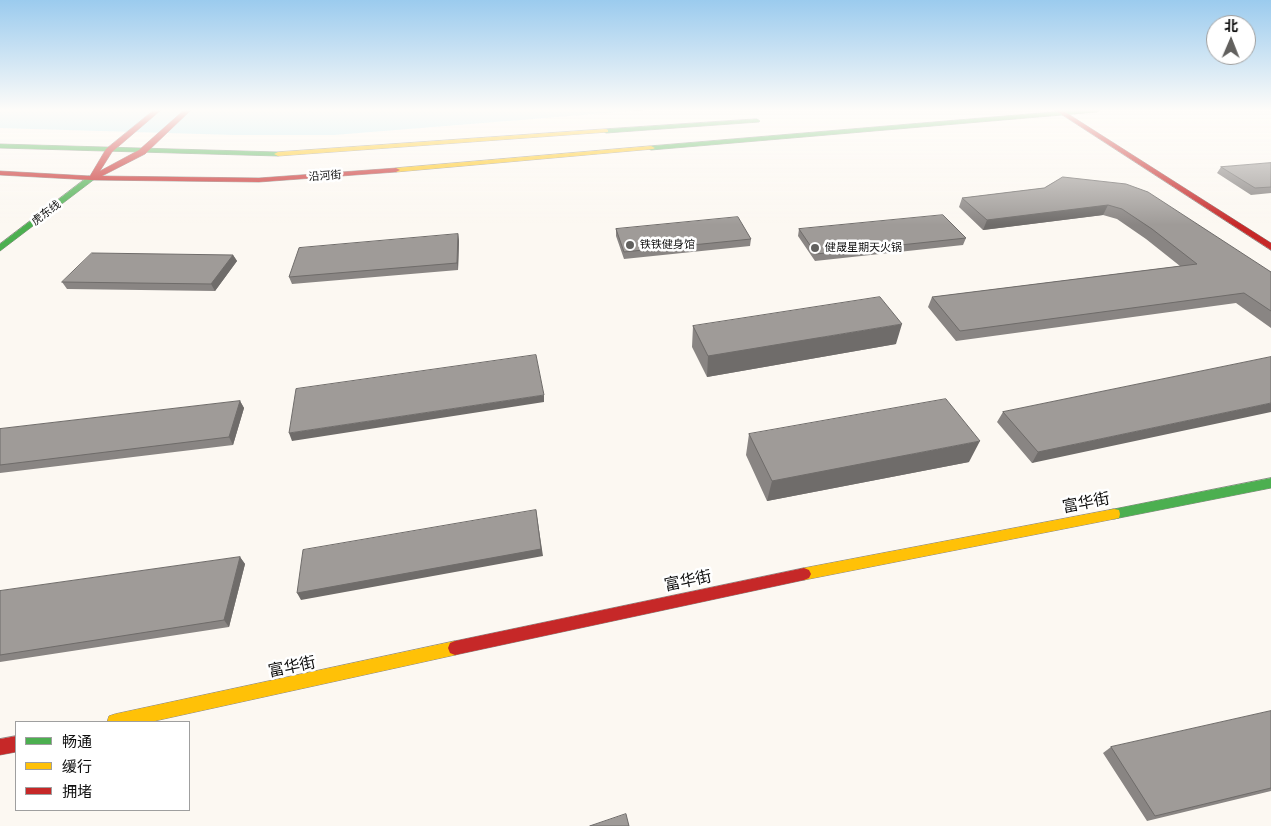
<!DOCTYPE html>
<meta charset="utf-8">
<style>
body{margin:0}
#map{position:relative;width:1271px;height:826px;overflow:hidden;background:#fcf8f2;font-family:"Playfair Display","Noto Sans SC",serif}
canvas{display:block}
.legend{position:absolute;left:15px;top:721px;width:175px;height:90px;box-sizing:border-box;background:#fff;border:1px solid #9f9f9f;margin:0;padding:6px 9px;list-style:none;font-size:15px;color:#0e0e0e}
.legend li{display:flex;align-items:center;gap:10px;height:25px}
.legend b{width:25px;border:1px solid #9f9f9f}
.north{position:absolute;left:1206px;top:15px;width:50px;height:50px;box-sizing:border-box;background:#fff;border:1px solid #9f9f9f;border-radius:50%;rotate:1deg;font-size:14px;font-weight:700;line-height:20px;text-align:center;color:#0e0e0e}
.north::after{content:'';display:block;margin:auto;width:18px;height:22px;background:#61605e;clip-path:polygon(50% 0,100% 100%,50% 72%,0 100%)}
</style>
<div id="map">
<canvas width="1271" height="826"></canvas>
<ul class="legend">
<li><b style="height:6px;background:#4caf50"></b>畅通</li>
<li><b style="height:6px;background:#ffc107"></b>缓行</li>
<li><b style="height:6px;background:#c62828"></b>拥堵</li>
</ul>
<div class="north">北</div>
</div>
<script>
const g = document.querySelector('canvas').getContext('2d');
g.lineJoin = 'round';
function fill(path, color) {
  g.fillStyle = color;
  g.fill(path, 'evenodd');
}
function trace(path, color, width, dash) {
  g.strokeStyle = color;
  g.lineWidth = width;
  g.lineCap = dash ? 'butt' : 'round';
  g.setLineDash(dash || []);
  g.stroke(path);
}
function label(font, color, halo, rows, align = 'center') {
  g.font = font + ' "Playfair Display","Noto Sans SC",serif';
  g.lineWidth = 5;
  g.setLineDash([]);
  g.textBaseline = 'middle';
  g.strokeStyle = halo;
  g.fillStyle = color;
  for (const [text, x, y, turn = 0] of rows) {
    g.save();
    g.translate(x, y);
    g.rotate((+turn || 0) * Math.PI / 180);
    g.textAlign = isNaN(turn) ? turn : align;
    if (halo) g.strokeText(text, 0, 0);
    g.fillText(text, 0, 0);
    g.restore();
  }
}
const water = new Path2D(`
 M0 110H644L334 135H234L0 128Z`);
const fast = new Path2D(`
 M1076 110H1100L1097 112 651 150 647 148 651 146Z
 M757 119 760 121 759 122 606 133 603 131 606 129Z
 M0 144 278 152 282 154 278 156 0 148Z
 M89 176 96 178 0 251V244Z
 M1271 478V488L1114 519 1109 518 1108 514 1109 510 1114 509Z`);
const slow = new Path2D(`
 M606 129 608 130V132L278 156 274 154 278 152Z
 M651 146 655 148 653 149 396 172 392 170 396 168Z
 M1114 509 1119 510 1120 514 1119 518 1114 519 804 580 799 578 797 574 799 570 804 568Z
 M455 641 460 643 462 648 460 653 455 655 150 722H107L109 716 115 714Z`);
const jam = new Path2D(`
 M154 110H161L112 152 100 171 139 150 184 110H191L145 154 102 176 259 178 396 168 400 170 396 172 259 182 92 180 0 175V171L90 176 106 149Z
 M1055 110H1062L1271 243V250Z
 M804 568 809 570 811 574 809 578 804 580 455 655 450 653 448 648 450 643 455 641Z
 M16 736V752L0 755V739Z`);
const wall = new Path2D(`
 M1271 163V193L1251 195 1217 173 1221 167Z
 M1063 177 1271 272V328L1236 303 956 341 928 307 932 297 1180 266 1146 239 1117 219 1103 215 983 230 959 207 962 198 1044 188Z
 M616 229 751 239 750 246 624 259 616 236Z
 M799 229 966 238 963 245 815 261 798 236Z
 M458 234 459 241 458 270 292 284 289 277Z
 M233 255 237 261 215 291 67 289 62 282Z
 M693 326 896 344 707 377 692 347Z
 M1271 357 1032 463 997 422 1003 412Z
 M240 401 244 408 233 445 0 473V429Z
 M749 434 969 462 767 501 746 455Z
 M240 557 245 564 229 627 0 662V591Z
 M1271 711V791L1147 821 1103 753 1111 747Z`);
const shadedWall = new Path2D(`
 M1108 205 1103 215 983 230 987 220Z
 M458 234 459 241 458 270 457 263Z
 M233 255 237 261 215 291 211 284Z
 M902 324 896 344 707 377 708 356Z
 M544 395V402L292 441 289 433Z
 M240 401 244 408 233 445 229 437Z
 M1271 403V412L1032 463 1038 452Z
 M980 441 969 462 767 501 772 481Z
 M536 510 543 556 301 600 297 593Z
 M240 557 245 564 229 627 224 620Z`);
const building = new Path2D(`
 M1271 163V187L1255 188 1221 167Z
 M1063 177 1126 184 1148 192 1271 272V311L1244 293 960 331 932 297 1197 264 1152 229 1122 209 1108 205 987 220 962 198 1044 188Z
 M943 215 966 238 816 254 799 229Z
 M738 217 751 239 624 252 616 229Z
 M458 234 457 263 289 277 299 248Z
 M92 253 233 255 211 284 62 282Z
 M880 297 902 324 708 356 693 326Z
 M536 355 544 395 289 433 296 389Z
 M1271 357V403L1038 452 1003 412Z
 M946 399 980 441 772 481 749 434Z
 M240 401 229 437 0 465V429Z
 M536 510 541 549 297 593 303 550Z
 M240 557 224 620 0 655V591Z
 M1271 711V788L1155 816 1111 747Z
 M626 814 629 826H590Z`);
const markers = [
 [630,245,5,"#61605e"],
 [815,248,5,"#61605e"]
];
const farStreetnames = [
 ["沿河街",325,176,-4],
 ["虎东线",46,213,-37]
];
const farPoinames = [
 ["铁铁健身馆",640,245],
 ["健晟星期天火锅",825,248]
];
const nearStreetnames = [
 ["富华街",1086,503,-11],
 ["富华街",688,581,-12],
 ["富华街",292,667,-12]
];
fill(water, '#c8eef6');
trace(fast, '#8c8a87', 1);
trace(slow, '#8c8a87', 1);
trace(jam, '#8c8a87', 1);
fill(fast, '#4caf50');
fill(slow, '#ffc107');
fill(jam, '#c62828');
fill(wall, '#898583');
fill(shadedWall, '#6f6c6a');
fill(building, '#9f9b98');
trace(building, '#6f6c6a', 1);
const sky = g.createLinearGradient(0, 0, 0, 225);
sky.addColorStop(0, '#9bcbee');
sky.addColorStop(0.49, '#fefcf9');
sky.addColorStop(1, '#fefcf900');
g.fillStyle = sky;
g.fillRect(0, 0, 1271, 225);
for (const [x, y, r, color] of markers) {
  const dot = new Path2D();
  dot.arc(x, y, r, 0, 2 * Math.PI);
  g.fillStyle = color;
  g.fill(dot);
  trace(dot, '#fff', 2);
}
label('11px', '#0e0e0e', '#fff', farStreetnames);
label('11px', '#0e0e0e', '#fff', farPoinames, 'left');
label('16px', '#0e0e0e', '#fff', nearStreetnames);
</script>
